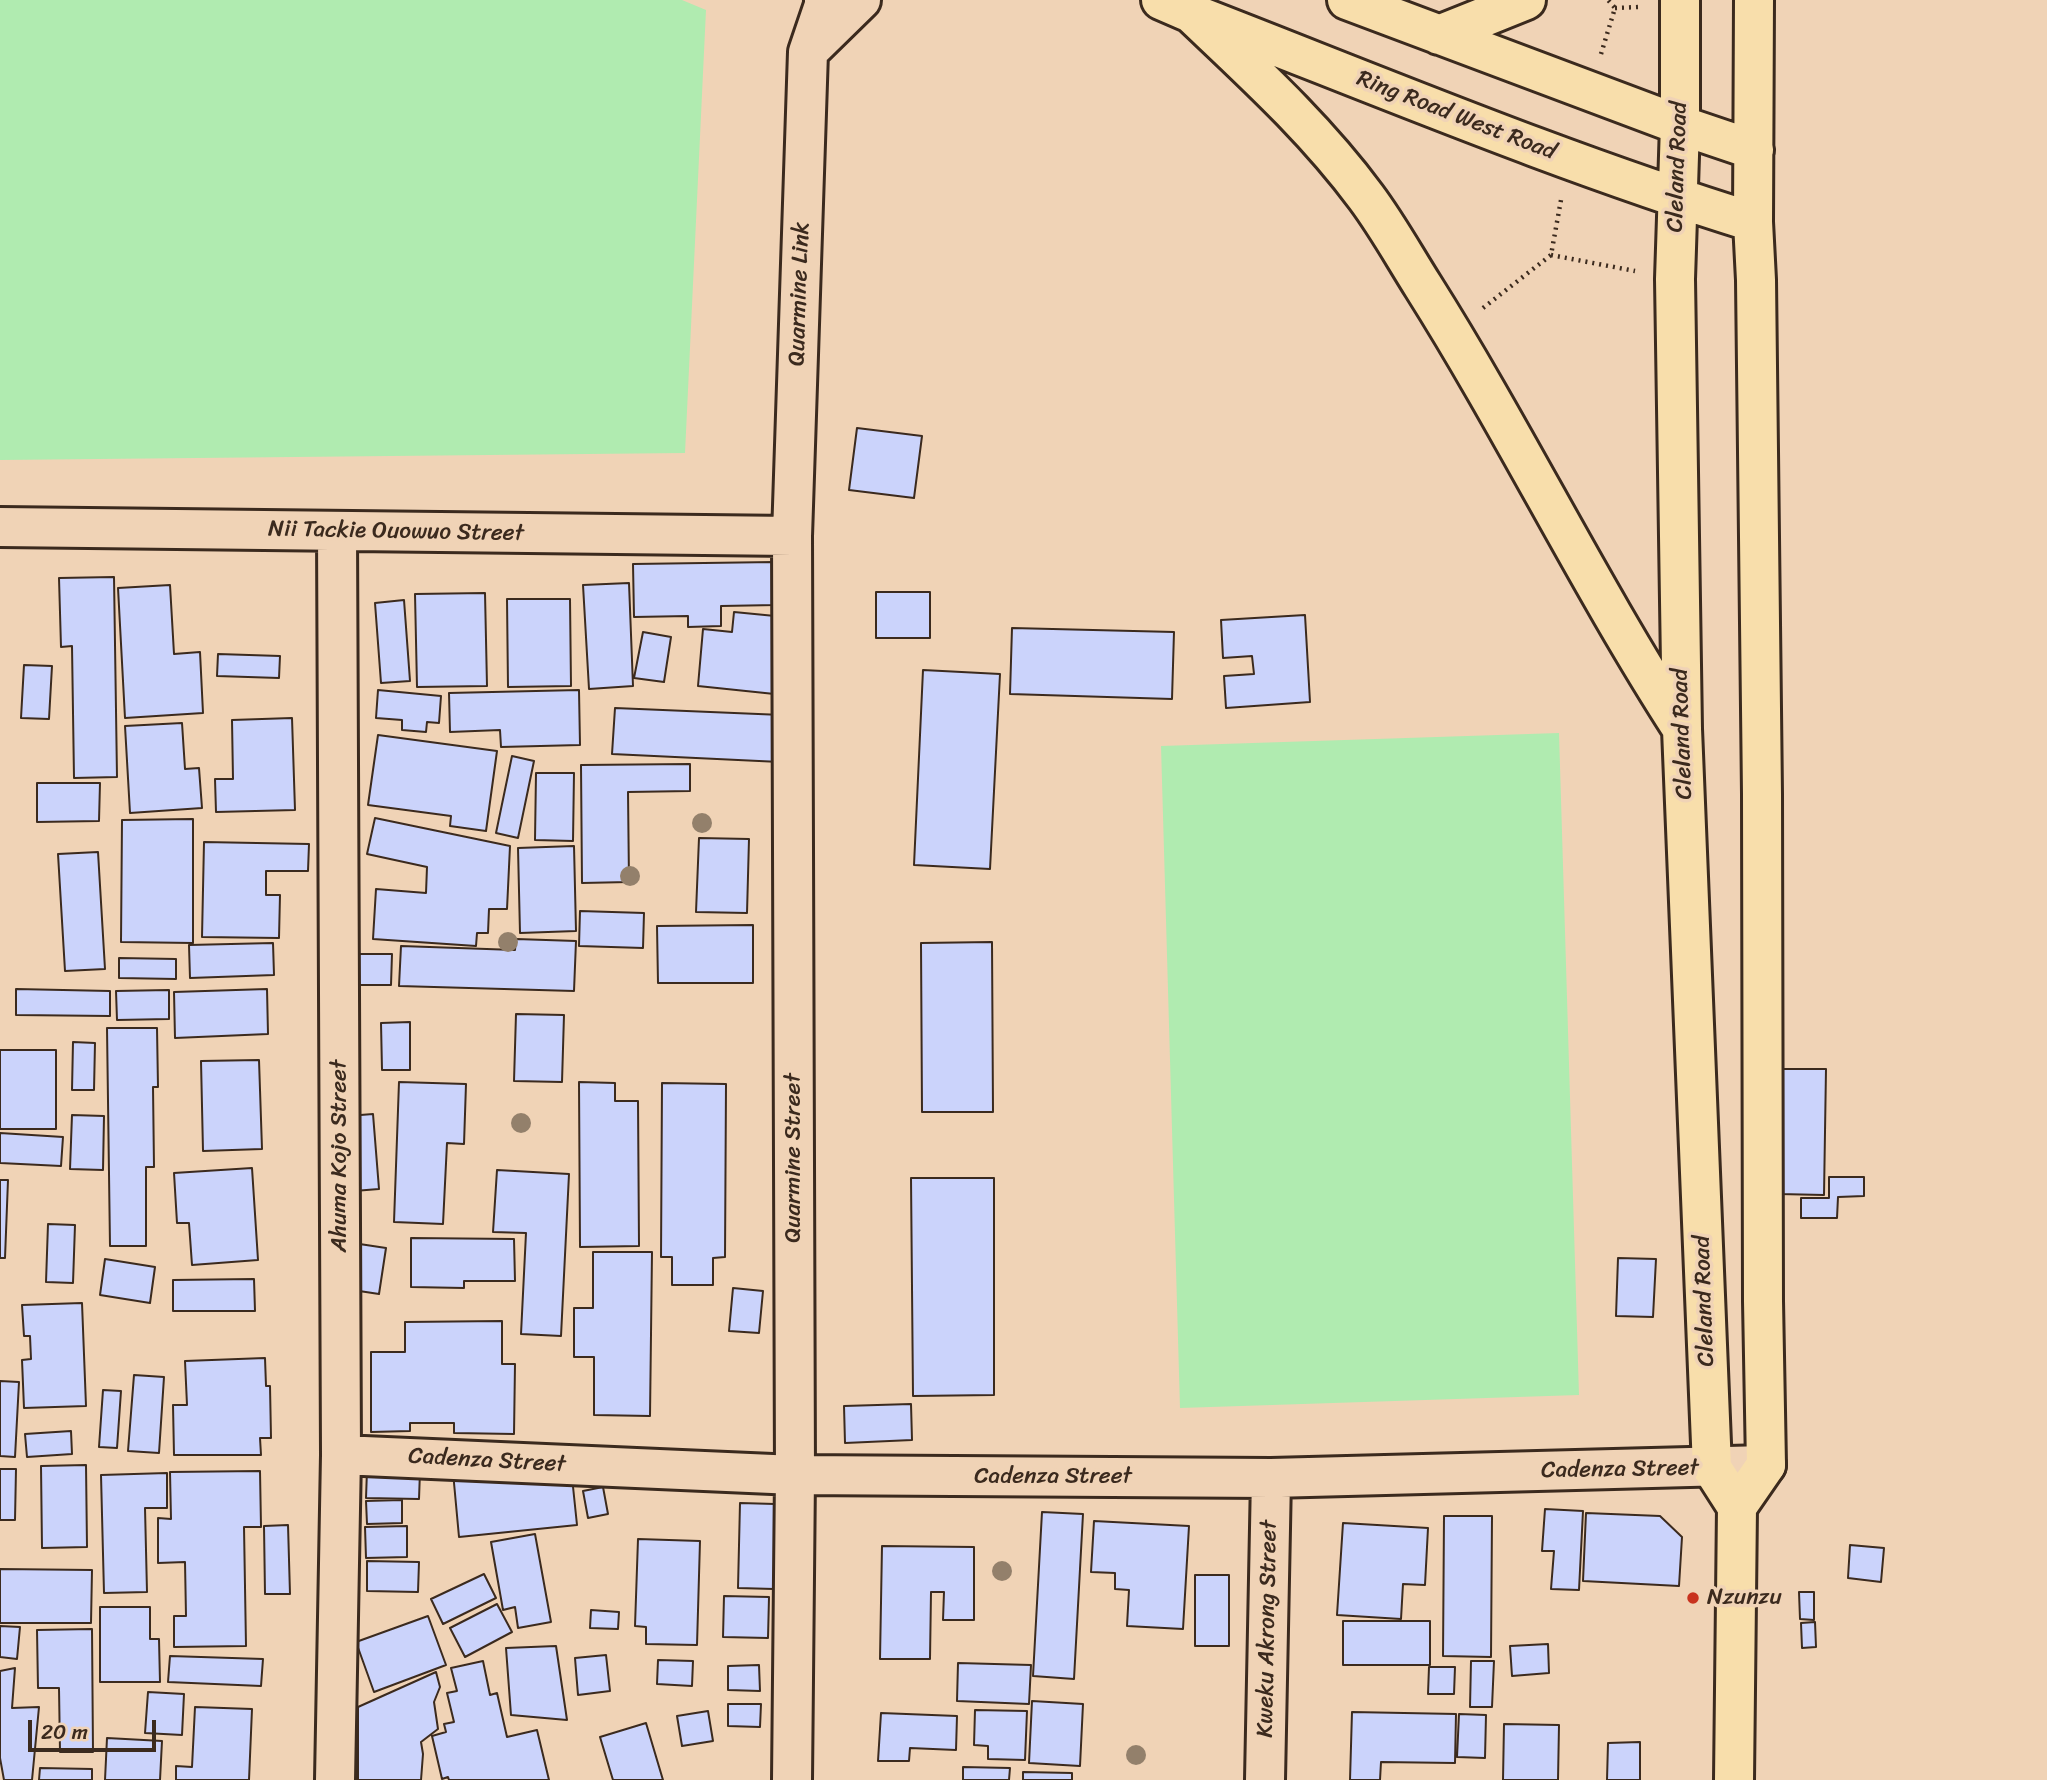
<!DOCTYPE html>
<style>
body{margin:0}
#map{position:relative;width:2047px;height:1780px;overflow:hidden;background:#f0d3b6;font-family:Sriracha,sans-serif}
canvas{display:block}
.scale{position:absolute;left:28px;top:1720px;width:128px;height:32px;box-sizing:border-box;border:4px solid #3b2a1e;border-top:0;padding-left:9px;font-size:21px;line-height:24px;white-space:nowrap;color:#3b2a1e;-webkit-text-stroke:5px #f0d3b6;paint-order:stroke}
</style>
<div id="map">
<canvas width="2047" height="1780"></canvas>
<div class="scale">20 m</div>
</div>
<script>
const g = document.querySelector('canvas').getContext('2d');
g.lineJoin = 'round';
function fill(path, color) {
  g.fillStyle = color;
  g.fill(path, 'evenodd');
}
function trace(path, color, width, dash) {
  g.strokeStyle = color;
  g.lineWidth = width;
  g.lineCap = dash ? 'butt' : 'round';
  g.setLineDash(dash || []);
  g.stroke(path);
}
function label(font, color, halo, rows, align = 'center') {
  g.font = font + ' Sriracha,sans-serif';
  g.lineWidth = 7;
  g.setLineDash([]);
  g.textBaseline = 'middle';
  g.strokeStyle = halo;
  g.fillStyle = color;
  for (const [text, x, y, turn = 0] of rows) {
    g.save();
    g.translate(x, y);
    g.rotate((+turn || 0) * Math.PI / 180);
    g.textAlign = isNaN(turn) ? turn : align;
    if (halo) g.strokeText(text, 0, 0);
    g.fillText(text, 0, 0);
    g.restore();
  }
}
const green = new Path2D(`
 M0 0H682L706 10 685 453 0 460Z
 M1559 733 1579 1395 1180 1408 1161 746Z`);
const building = new Path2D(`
 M857 428 922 436 914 498 849 490Z
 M775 562 776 605 721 606V626L688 627V616L634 617 633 564Z
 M114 577 117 777 74 778 72 646 61 647 59 578Z
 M629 583 633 686 589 689 583 585Z
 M170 585 174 654 200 652 203 713 125 718 118 588Z
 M876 592H930V638H876Z
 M485 593 487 686 417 687 415 594Z
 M507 599H570L571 686 508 687Z
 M404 600 410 681 381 683 375 603Z
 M734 612 775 616 784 695 698 686 703 629 732 632Z
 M1305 615 1310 702 1226 708 1224 676 1254 674 1252 656 1223 658 1221 620Z
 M1012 628 1174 632 1172 699 1010 694Z
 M643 632 671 637 664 682 634 678Z
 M218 654 280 656 279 678 217 676Z
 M24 665 52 666 49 719 21 718Z
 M923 670 1000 674 990 869 914 865Z
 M378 690 441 696 439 723 427 722 426 732 402 730V720L376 718Z
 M579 690 580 745 501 747 500 730 450 732 449 693Z
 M615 708 782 715 780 762 612 754Z
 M292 718 295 810 216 812 215 779H233L232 720Z
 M182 723 185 769 199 768 202 808 130 813 125 726Z
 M378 735 497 751 486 831 450 826 451 816 368 805Z
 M512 756 534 761 518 838 496 833Z
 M690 764V791L628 792 629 882 582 883 581 765Z
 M536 773H574L573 841 535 840Z
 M37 783H100L99 821 37 822Z
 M375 818 510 846 507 909H489L488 933H477L476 946 373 939 376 889 426 893 427 867 367 854Z
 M193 819V943L121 942 122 820Z
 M699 838 749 839 747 913 696 912Z
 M204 842 309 844 308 871H266V895H280L279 938 202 937Z
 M574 846 576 931 520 933 518 848Z
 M98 852 105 969 65 971 58 854Z
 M580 911 644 913 643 948 579 946Z
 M753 925V983H658L657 926Z
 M516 939 576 941 574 991 399 986 401 946 515 950Z
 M992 942 993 1112H922L921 943Z
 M273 943 274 975 190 978 189 945Z
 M359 954H392L391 985H358Z
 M119 958 176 959V979L119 978Z
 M16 989 110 991V1016L16 1015Z
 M267 989 268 1034 175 1038 174 992Z
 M169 990V1019L117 1020 116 991Z
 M516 1014 564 1015 562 1082 514 1081Z
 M410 1022V1070H382L381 1023Z
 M107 1028H157L158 1087H153L154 1167H146V1246H110Z
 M73 1042 95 1043 94 1090H72Z
 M0 1050H56V1129H0Z
 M259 1060 262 1149 203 1151 201 1061Z
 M1781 1069H1826L1824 1195 1779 1194Z
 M399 1082 466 1084 464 1144 447 1143 443 1224 394 1222Z
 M579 1082 615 1083V1101H638L639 1246 580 1247Z
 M662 1083 726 1084 725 1257 713 1258V1285H672V1257H661Z
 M373 1114 379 1189 354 1191 348 1116Z
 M72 1115 104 1116 103 1170 70 1169Z
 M0 1133 63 1137 61 1166 0 1163Z
 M252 1168 258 1260 192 1265 189 1223H177L174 1173Z
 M497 1170 569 1174 561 1336 521 1334 526 1233 493 1232Z
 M1829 1177H1864V1196L1838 1197 1837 1218H1801V1198H1829Z
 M911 1178H994V1395L913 1396Z
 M0 1180H8L5 1258H0Z
 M48 1224 75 1225 73 1283 46 1282Z
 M411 1238 514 1239 515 1281H464V1288L411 1287Z
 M353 1243 386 1248 379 1294 346 1289Z
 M593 1252H652L650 1416 594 1415V1357H574V1308H593Z
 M1618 1258 1656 1259 1653 1317 1616 1316Z
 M105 1259 155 1267 150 1303 100 1295Z
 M254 1279 255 1311H173V1280Z
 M733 1288 763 1291 759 1333 729 1331Z
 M82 1303 86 1406 24 1408 22 1360 31 1359 30 1336H24L22 1305Z
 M502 1321V1364H515L514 1434 454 1433V1423H410V1431L371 1432V1352H405V1322Z
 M265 1358 266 1386H270L271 1438H260L261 1455H174L173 1405H187L185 1361Z
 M134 1375 164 1377 159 1453 128 1451Z
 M0 1381 19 1382 15 1457 0 1456Z
 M103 1390 121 1391 117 1448 99 1447Z
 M911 1404 912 1440 845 1443 844 1406Z
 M71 1431 72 1454 27 1457 25 1434Z
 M86 1465 87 1547 42 1548 41 1466Z
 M512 1466 513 1483 572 1477 577 1525 459 1537 453 1472Z
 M0 1469H16L15 1520H0Z
 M367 1470 420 1471 419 1499 366 1498Z
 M260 1471 261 1527H244L246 1646 174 1647V1616H186L185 1562 158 1563V1518L171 1519 170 1472Z
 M167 1473V1508H145L147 1592 104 1593 101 1475Z
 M603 1487 608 1514 588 1518 583 1491Z
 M402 1500V1523L367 1524 366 1501Z
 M740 1503 775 1504 774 1589 738 1588Z
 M1545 1509 1583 1511 1579 1590 1551 1589 1554 1551H1542Z
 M1042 1512 1083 1514 1074 1679 1033 1676Z
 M1586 1513 1660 1516 1682 1537 1679 1586 1583 1581Z
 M1444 1516H1492L1491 1657 1443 1656Z
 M1094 1521 1189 1526 1183 1629 1127 1626 1129 1590 1115 1589V1573L1091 1572Z
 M1343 1523 1428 1528 1425 1585 1403 1584 1401 1619 1337 1615Z
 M288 1525 290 1594H265L264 1526Z
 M407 1526V1557L366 1558 365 1527Z
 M535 1534 551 1622 518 1628 515 1607 503 1610 491 1542Z
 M638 1539 700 1541 697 1645 646 1644V1627L635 1626Z
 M1850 1545 1884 1548 1881 1582 1848 1578Z
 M882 1546 974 1547V1620H943L944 1592H931L930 1659H880Z
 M367 1561 419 1562 418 1592 367 1591Z
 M0 1569 92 1570 91 1623H0Z
 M484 1574 496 1598 443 1624 431 1599Z
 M1195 1575H1229V1646H1195Z
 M1799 1592H1814V1620L1800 1619Z
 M724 1596 769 1597 768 1638 723 1637Z
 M497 1604 512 1632 465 1657 450 1628Z
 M100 1607H150V1639H159L160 1682H100Z
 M591 1610 619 1612 618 1629 590 1628Z
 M428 1616 446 1665 374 1692 356 1642Z
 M1343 1621H1430V1665H1343Z
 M1815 1622 1816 1647 1802 1648 1801 1623Z
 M0 1626 20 1627 17 1659 0 1657Z
 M92 1629 93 1752H60L59 1688H38L37 1630Z
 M1548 1644 1549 1673 1512 1676 1510 1646Z
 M556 1646 567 1720 511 1715 506 1648Z
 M606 1655 610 1691 578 1695 575 1658Z
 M170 1656 263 1659 261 1686 168 1682Z
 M658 1660 693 1661 692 1686 657 1684Z
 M483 1661 490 1695 497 1693 507 1737 537 1730 549 1780H449L448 1777 442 1779 432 1736 446 1732 444 1724 454 1722 447 1693 457 1691 451 1668Z
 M1471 1661H1494L1492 1707H1470Z
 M958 1663 1031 1665 1029 1704 957 1701Z
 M759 1665 760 1691 728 1690V1666Z
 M1429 1667H1455L1454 1694H1428Z
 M15 1668 12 1708 39 1707 32 1780H4L0 1758V1671Z
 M436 1672 440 1687 434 1702 438 1729 421 1742 423 1754 421 1780H358V1707Z
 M148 1692 184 1694 182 1735 145 1733Z
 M1032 1701 1083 1704 1080 1766 1029 1763Z
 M728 1704H761L760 1727 728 1726Z
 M195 1707 252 1709 249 1780H176V1766L192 1767Z
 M975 1710 1027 1711 1025 1760 988 1759V1746L974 1745Z
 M708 1711 713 1741 682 1746 677 1716Z
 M1352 1712 1456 1714 1455 1763 1381 1762 1380 1780H1350Z
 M881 1713 957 1716 956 1750 910 1748 909 1761H878Z
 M1459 1714 1486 1715 1485 1758 1457 1757Z
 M646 1723 663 1780H613L600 1737Z
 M1504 1724 1559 1725 1558 1780H1503Z
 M107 1738 162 1741 160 1780H105Z
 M1640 1742V1780H1607L1608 1743Z
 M963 1767 1010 1768 1009 1780H963Z
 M40 1768 92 1769V1780H39Z
 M1023 1772 1072 1773V1780H1023Z`);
const path = new Path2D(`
 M1615 8 1639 7
 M1601 54 1615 8 1608 0
 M1551 255 1635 271
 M1483 308 1551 255 1561 200`);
const minor = new Path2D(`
 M814 46 861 0
 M0 527 792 536
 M341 1455 795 1475 1271 1478 1766 1465
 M335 1780 341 1455 337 532
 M792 1780 795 1475 792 536 808 52 824 5V0
 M1265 1780 1271 1478`);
const major = new Path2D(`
 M1161 0 1191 13C1377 85 1562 163 1753 222
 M1347 0 1680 125 1754 150
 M1680 0V125L1675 279 1682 729 1712 1468 1737 1507
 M1191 13C1252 71 1315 128 1366 197 1387 225 1404 256 1423 286 1514 430 1589 585 1682 729
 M1439 35 1526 0
 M1737 1507 1766 1465 1763 1301 1762 794 1756 280 1753 222 1754 0
 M1734 1780 1737 1507`);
const trees = [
 [702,823],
 [630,876],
 [508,942],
 [521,1123],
 [1002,1571],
 [1136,1755]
];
const markers = [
 [1693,1598,7,"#c8321e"]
];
const streetNames = [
 ["Ring Road West Road",1456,116,21],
 ["Cleland Road",1678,167,-88],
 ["Quarmine Link",800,294,-88],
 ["Nii Tackie Ouowuo Street",396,532,1],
 ["Cleland Road",1683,734,-92],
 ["Ahuma Kojo Street",340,1156,-90],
 ["Quarmine Street",794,1158,-90],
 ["Cleland Road",1705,1301,-92],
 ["Cadenza Street",487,1461,3],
 ["Cadenza Street",1620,1470,-1],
 ["Cadenza Street",1053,1477],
 ["Kweku Akrong Street",1268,1629,-89]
];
const poiNames = [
 ["Nzunzu",1707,1598]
];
fill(green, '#b0ebb0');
fill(building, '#cbd3fb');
trace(building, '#3b2a1e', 2);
trace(minor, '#3b2a1e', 44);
trace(major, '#3b2a1e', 44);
trace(path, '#3b2a1e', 4.5, [2, 5]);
trace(minor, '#f0d3b6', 38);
trace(major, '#f8deab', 38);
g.fillStyle = '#93806b';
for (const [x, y] of trees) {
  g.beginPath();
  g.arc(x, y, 10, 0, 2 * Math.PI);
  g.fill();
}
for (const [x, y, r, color] of markers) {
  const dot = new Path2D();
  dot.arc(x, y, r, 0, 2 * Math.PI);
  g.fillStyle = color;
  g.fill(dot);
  trace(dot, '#f0d3b6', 2.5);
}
label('23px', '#3b2a1e', '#f0d3b6', streetNames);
label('23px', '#3b2a1e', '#f0d3b6', poiNames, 'left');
</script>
